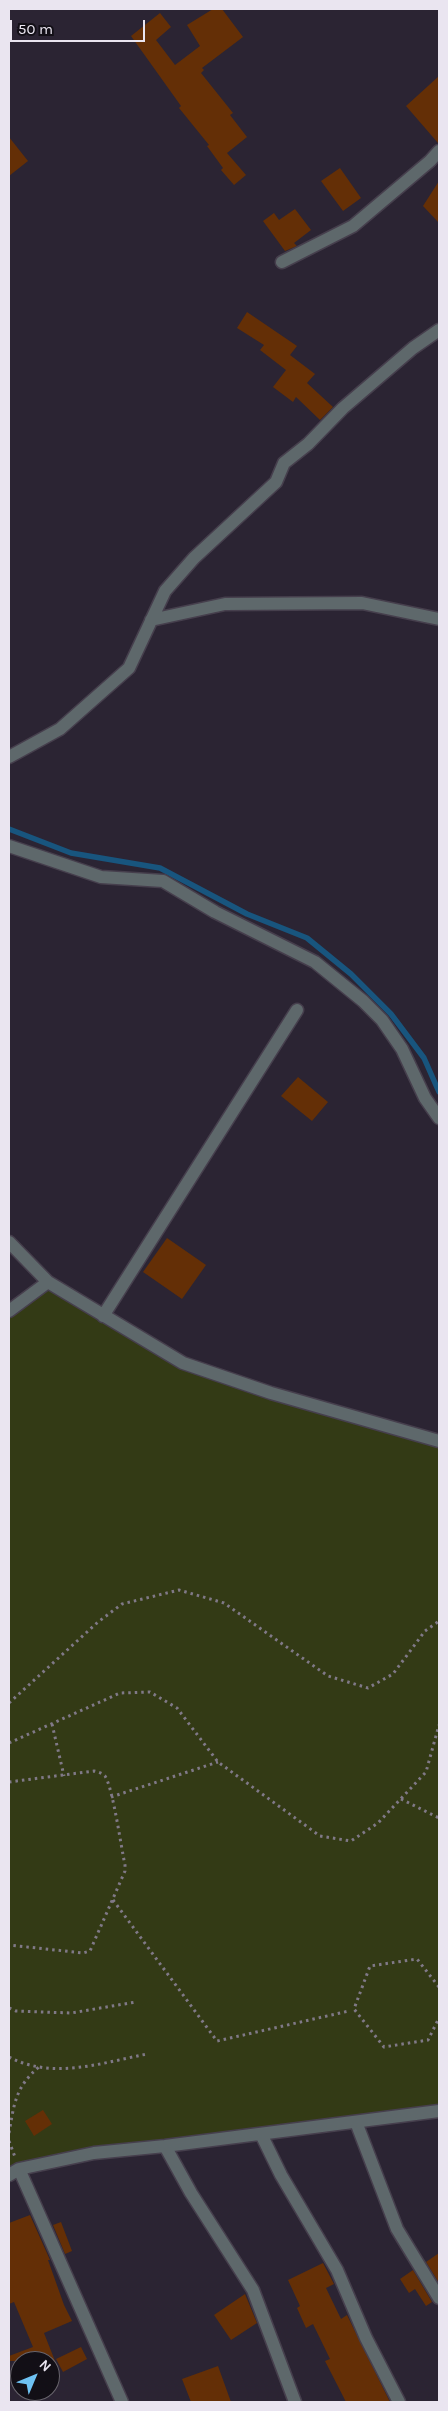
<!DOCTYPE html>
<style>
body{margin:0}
#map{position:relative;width:448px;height:2411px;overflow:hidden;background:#2b2433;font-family:Karla,sans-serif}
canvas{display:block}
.frame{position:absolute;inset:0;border:10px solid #eae5f0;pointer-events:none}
.north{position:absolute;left:10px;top:2351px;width:50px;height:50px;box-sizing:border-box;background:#120f16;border:1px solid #68656d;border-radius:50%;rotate:45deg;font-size:14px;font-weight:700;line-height:20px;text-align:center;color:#eae5f0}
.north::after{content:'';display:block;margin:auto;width:18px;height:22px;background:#6ec2f3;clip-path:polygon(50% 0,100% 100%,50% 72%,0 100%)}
.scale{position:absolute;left:10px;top:20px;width:135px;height:22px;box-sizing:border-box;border:2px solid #eae5f0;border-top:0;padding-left:6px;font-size:15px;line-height:18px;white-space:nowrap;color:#eae5f0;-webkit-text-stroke:4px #120f16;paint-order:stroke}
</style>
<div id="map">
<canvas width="448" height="2411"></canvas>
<div class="frame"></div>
<div class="north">N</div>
<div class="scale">50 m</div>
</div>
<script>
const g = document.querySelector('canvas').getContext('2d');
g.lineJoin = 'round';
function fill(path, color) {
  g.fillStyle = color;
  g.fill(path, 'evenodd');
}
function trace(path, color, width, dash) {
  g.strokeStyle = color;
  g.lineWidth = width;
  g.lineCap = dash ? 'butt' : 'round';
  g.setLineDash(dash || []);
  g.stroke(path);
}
const green = new Path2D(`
 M48 1282 183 1363 439 1441V2111L165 2146 9 2175V1311Z`);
const stream = new Path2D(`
 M9 829 71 853 160 868 247 914 307 938 351 974 391 1014 424 1058 439 1092`);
const building = new Path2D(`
 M213 9H222L243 37 202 68 204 70 201 73 233 113 230 115 247 137 227 153 246 175 234 185 221 170 223 168 207 146 209 145 179 108 181 106 131 36 160 13 171 27 156 40 175 65 200 46 187 25Z
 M439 76V143H438L406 106Z
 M9 137 28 161 9 176Z
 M340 168 361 198 343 211 321 181Z
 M439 181V223L423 206Z
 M295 209 311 230 294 243 297 246 285 251 263 221 274 213 279 220Z
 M247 312 297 346 290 355 315 374 307 383 333 407 320 420 296 397 293 402 273 387 286 370 260 350 264 345 237 328Z
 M298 1077 328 1102 312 1121 281 1096Z
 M167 1238 206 1265 182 1299 143 1272Z
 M43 2110 52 2124 34 2136 25 2121Z
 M30 2215 50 2260H48L64 2305 72 2321 44 2333 55 2361H9V2356L33 2347 14 2302 9 2304V2223Z
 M61 2222 72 2251 65 2254 53 2225Z
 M439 2253V2283L426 2262Z
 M323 2263 334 2284 326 2288 341 2319 347 2315 390 2402H346L325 2361 330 2359 313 2324 306 2328 297 2308 300 2306 288 2280Z
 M413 2270 432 2302 426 2306 415 2289 409 2293 400 2279Z
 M245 2294 257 2323 231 2340 214 2315Z
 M81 2347 87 2359 63 2372 56 2359Z
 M218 2366 231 2402H191L182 2379Z`);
const path = new Path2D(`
 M9 1703 98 1622 122 1604 179 1590 224 1603 328 1676 368 1688 393 1674 425 1631 439 1621
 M52 1724 64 1776
 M9 1743 120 1693 150 1692 177 1708 218 1762 320 1836 351 1841 378 1823 426 1772 439 1725
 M9 1782 94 1771C98 1772 102 1773 105 1776 113 1788 121 1847 125 1865V1871L90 1951 83 1953 9 1945
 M111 1797 218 1762
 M401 1799 439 1818
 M113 1900 217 2041 349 2011
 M439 1987 417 1959 370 1966 354 2009 384 2047 428 2040 439 2018
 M9 2008 16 2011 71 2013 136 2002
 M9 2057C53 2080 101 2063 147 2054
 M9 2133C14 2105 15 2087 39 2067
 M9 2141 15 2157`);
const minor = new Path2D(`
 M282 262 353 226 430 161 439 151
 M151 620 225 604 362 603 439 619
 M9 757 60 729 129 668 165 591 194 558 276 482 284 463 308 444 343 408 413 348 439 330
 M9 846 101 877 163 881 215 912 315 962 363 1001 382 1020 402 1049 425 1098 439 1118
 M9 1242 48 1282 183 1363 271 1393 439 1441
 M9 1311 48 1282
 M103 1316 297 1010
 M356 2122 397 2229 439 2298
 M261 2134 281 2175 337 2270 366 2338 399 2402
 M165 2146 191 2193 253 2290 295 2402
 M19 2169 122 2402
 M9 2175 19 2169 94 2153 165 2146 439 2111`);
fill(green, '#333a15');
trace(stream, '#18557e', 5.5);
fill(building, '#642f06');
trace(minor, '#463f4d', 15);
trace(path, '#807987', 3, [2.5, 4]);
trace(minor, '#5e686b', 12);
</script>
